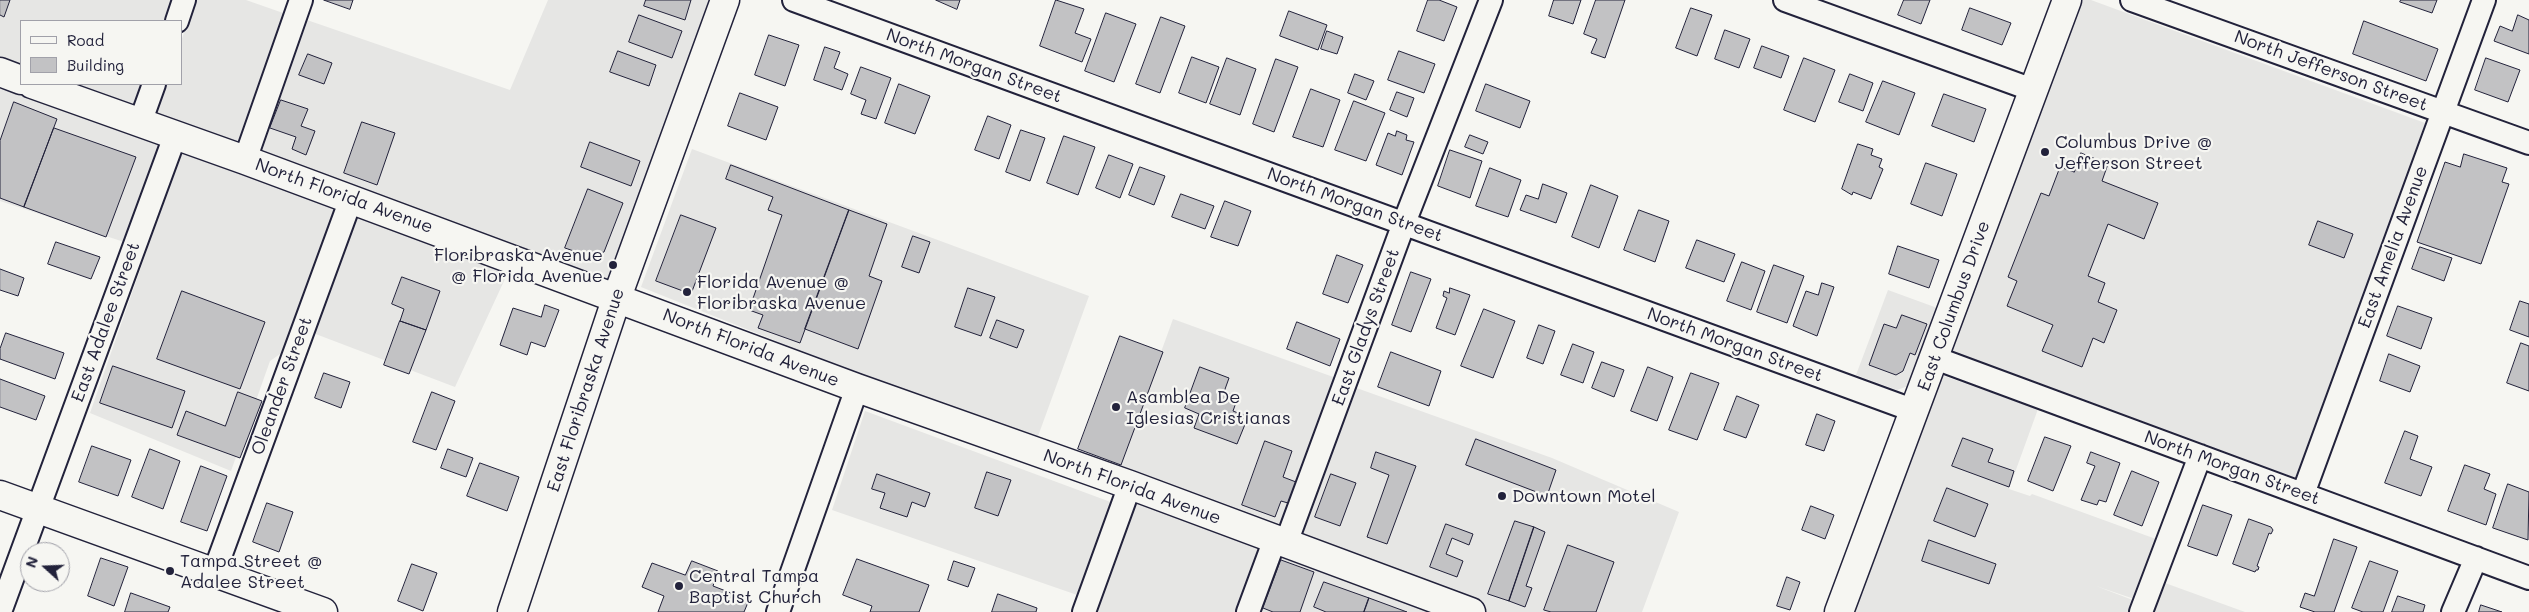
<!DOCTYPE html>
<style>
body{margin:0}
#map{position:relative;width:2529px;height:612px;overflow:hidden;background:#f6f6f2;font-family:Mali,sans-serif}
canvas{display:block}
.legend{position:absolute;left:20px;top:20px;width:162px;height:65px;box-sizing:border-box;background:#f6f6f2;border:1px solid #a1a1a9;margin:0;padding:6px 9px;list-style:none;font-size:15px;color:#22223b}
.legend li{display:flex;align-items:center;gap:10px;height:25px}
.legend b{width:25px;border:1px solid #a1a1a9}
.north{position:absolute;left:20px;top:542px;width:50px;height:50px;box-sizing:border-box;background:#f6f6f2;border:1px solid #a1a1a9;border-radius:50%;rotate:290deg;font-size:14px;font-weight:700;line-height:20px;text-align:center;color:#22223b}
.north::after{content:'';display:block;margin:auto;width:18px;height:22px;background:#22223b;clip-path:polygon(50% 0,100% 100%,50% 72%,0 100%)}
</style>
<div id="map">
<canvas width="2529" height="612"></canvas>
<ul class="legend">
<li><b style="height:6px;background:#f6f6f2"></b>Road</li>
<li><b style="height:14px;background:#c2c2c4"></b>Building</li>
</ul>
<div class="north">N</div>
</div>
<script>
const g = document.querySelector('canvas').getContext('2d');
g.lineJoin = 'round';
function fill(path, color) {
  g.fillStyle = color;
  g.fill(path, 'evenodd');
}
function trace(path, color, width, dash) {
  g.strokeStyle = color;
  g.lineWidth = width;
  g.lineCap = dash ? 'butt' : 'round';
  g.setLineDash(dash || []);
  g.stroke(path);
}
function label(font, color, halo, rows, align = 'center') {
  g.font = font + ' Mali,sans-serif';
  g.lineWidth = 4.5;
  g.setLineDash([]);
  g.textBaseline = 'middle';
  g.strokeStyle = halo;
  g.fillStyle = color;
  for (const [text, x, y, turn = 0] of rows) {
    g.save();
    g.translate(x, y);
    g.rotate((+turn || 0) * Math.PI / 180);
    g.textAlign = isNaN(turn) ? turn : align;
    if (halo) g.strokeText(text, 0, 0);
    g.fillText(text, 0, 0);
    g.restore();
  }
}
const built = new Path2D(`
 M0 0H173L165 21H21V69L0 62Z
 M196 0H246L286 14 238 147 153 118 166 84H181V41Z
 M548 0H714L610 284 259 154 307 20 510 90Z
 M2083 0H2091L2425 123 2298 486 1948 350Z
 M0 82 161 141 124 242 0 201Z
 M60 84H142L133 110Z
 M182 149 337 205 283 352 270 361 231 471 90 413 147 250 145 249Z
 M692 149 1089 296 1037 439 799 350 641 287Z
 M358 212 510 268 455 387 313 333Z
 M1888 290 1940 309 1911 385 1897 390 1856 375Z
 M1173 319 1336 378 1283 525 1120 465Z
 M1941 375 2038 409 2009 489 2030 496 2032 494 2167 543 2143 602 2096 586 2138 602 2135 612H1855Z
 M1351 386 1552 458 1679 512 1642 612H1255L1275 555 1288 559Z
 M865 411 1116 504 1083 597 832 510Z
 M1131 488 1270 539 1244 612H1086Z
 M2165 583 2245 612H2154Z`);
const building = new Path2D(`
 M0 0H10L4 17 0 15Z
 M324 0H353L350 9Z
 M646 0H691L685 20 644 6Z
 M936 0H960L957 9Z
 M1056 0 1084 9 1075 33 1091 39 1082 62 1040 46Z
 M1428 0H1439L1457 7 1444 41 1417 31Z
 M1554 0H1581L1573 24 1549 16Z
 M1596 0H1625L1605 58 1591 53 1597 39 1584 34Z
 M1904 0H1930L1921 24 1898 15Z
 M2401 0H2437L2432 13 2400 2Z
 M1691 8 1712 15 1697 56 1676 48Z
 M1970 8 2011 23 2002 45 1962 30Z
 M1289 11 1327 25 1318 50 1280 36Z
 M1106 13 1136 24 1114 82 1085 71Z
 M639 15 682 31 672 58 629 42Z
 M2518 15 2529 20V54L2494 41 2500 26 2512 31Z
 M1161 17 1185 26 1160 93 1136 84Z
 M2364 21 2438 49 2426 81 2353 54Z
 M1725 30 1750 39 1739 68 1715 59Z
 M1327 31 1343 37 1337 54 1321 49Z
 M769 35 799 45 785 86 755 75Z
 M1762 46 1789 56 1781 78 1754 68Z
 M825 47 840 52 834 68 848 74 842 90 814 80Z
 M618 51 656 65 649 86 610 72Z
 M1399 51 1435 64 1424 93 1388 80Z
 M308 54 332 63 324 84 299 75Z
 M1192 57 1219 67 1206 103 1179 93Z
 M1227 58 1256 69 1240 115 1210 104Z
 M1804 58 1835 70 1815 122 1784 110Z
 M2486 58 2520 70 2508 102 2475 90Z
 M1276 59 1298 67 1274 132 1253 124Z
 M861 67 891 78 876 119 861 114 866 100 851 94Z
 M1355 74 1374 81 1366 100 1348 93Z
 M1850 74 1873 83 1863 111 1839 102Z
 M1883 81 1915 93 1899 135 1866 122Z
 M899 84 930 96 915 134 885 123Z
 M1486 84 1530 101 1520 128 1476 111Z
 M1311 89 1340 100 1323 147 1293 137Z
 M1397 92 1414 98 1407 117 1390 110Z
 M740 93 778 107 766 140 728 126Z
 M1944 94 1986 109 1974 142 1932 126Z
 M281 100 308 109 301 126 315 131 306 155 292 149 296 137 270 128Z
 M1354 101 1385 113 1366 161 1335 150Z
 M14 102 57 119 24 207 0 198V141Z
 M988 116 1011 125 999 159 975 150Z
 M362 122 395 133 377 185 344 173Z
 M54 128 136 157 106 237 24 207Z
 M1021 130 1045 138 1030 181 1006 172Z
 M1397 131 1407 135 1406 140 1414 142 1402 175 1376 165 1388 133 1395 136Z
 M1470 135 1488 142 1483 154 1465 147Z
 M1064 136 1095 147 1078 195 1047 183Z
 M590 142 640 161 631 186 581 167Z
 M1858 144 1873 149 1871 155 1882 159 1879 167 1883 169 1871 199 1853 192 1852 195 1842 189Z
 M1450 150 1482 161 1470 198 1438 186Z
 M2081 153 2108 164 2102 181 2158 203 2144 239 2108 224 2088 276 2105 283 2098 302 2117 310 2104 343 2093 338 2082 367 2042 351 2053 325 2007 306 2017 281 2008 277 2041 193 2049 196 2060 167 2074 172Z
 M2464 154 2507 168 2502 182 2509 184 2481 264 2417 242 2445 162 2460 167Z
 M1109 155 1133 164 1120 198 1096 188Z
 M1926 163 1957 174 1942 216 1911 204Z
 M731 165 849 210 800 343 758 328 763 315 749 310 782 215 768 210 773 197 726 179Z
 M1140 167 1165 176 1154 205 1129 195Z
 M1490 168 1521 180 1508 217 1476 206Z
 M1543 184 1567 193 1556 223 1520 210 1526 195 1538 199Z
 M1591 185 1618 196 1599 248 1572 237Z
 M588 189 623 203 604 252 588 256 565 248Z
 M1181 194 1214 206 1205 229 1172 217Z
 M1225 201 1251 211 1238 246 1211 237Z
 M849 210 887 224 869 276 882 281 858 349 805 329Z
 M1639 210 1669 221 1655 262 1624 250Z
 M681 215 716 228 691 294 656 281Z
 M2318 221 2353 234 2344 258 2309 245Z
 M913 236 930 242 919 273 902 267Z
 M1697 240 1735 254 1724 282 1686 268Z
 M56 242 100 257 91 279 48 264Z
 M1898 246 1939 260 1929 288 1889 274Z
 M2420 247 2452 258 2444 281 2412 269Z
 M1337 255 1363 265 1348 303 1323 294Z
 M1742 262 1765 271 1751 310 1727 301Z
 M1774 265 1804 276 1787 323 1757 312Z
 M0 269 24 278 18 296 0 290Z
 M1411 272 1431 279 1411 332 1392 325Z
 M402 277 440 291 426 330 400 321 404 309 392 304Z
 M1822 283 1834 287 1817 336 1793 326 1806 291 1818 295Z
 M968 288 995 297 981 336 955 327Z
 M1450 288 1470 295 1455 335 1436 328 1447 298 1443 296 1444 291 1449 293Z
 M182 291 265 322 240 389 157 359Z
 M2520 301 2529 304V337L2510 330Z
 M545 305 559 310 545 347 531 342 527 355 500 345 513 308 541 317Z
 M2398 306 2432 318 2421 349 2387 336Z
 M1484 309 1515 321 1493 378 1461 366Z
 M1902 315 1927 324 1915 355 1910 353 1903 371 1896 375 1869 365 1884 324 1896 328Z
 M997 320 1024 330 1017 348 990 338Z
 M400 321 426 330 409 374 384 365Z
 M1297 322 1340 339 1330 366 1287 349Z
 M1539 325 1555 331 1543 364 1527 358Z
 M6 333 64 353 55 379 0 359V349Z
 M1120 336 1163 352 1121 465 1078 449Z
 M2521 343 2529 346V391L2507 383Z
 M1573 344 1594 352 1583 383 1561 375Z
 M1391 352 1441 371 1429 406 1378 387Z
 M2389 354 2420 366 2410 392 2380 381Z
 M1602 362 1624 370 1614 397 1592 388Z
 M113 366 185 391 172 428 100 403Z
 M1200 367 1229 378 1224 392 1238 397 1233 411 1248 417 1237 444 1194 428 1199 414 1185 408Z
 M1648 367 1673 377 1657 421 1631 411Z
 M324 373 350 382 341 408 315 398Z
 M1691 373 1719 383 1697 440 1669 430Z
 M0 379 45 396 36 420 0 407Z
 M238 392 262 401 240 458 177 435 186 411 225 426Z
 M432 392 455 401 436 450 413 442Z
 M1737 396 1759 405 1746 438 1724 430Z
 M1817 414 1835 421 1824 451 1806 445Z
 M2405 431 2418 436 2410 459 2432 467 2421 496 2385 483Z
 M2045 437 2071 446 2053 491 2028 481Z
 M1963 438 1993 449 1988 462 2014 471 2009 487 1952 466Z
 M1476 439 1556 470 1547 496 1466 465Z
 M1265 441 1292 451 1283 477 1296 482 1288 503 1281 501 1275 517 1242 505Z
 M92 446 131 460 118 496 79 482Z
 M150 449 180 461 163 509 132 497Z
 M448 449 473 458 466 477 441 468Z
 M1376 452 1416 466 1387 544 1367 537 1389 475 1371 468Z
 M2091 452 2120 463 2106 502 2099 500 2097 505 2081 500 2095 466 2087 463Z
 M480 463 519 477 507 511 467 496Z
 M2465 465 2490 474 2484 489 2496 494 2486 525 2448 511Z
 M201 466 227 476 207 531 181 522Z
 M2132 471 2159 482 2142 526 2114 515Z
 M987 472 1011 480 998 516 975 508Z
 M877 474 930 493 925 507 912 502 907 517 880 508 885 493 872 489Z
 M1331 474 1356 483 1340 526 1315 517Z
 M2508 484 2529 492 2528 540 2493 528Z
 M1947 488 1988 504 1975 537 1934 521Z
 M267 503 293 512 279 552 253 542Z
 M2203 505 2232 515 2217 556 2188 546Z
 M1811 506 1834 515 1825 539 1802 530Z
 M2249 519 2271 527 2273 530 2271 534 2269 533 2257 566 2259 567 2258 570H2256L2255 572 2233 564Z
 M1515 521 1534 527 1509 601 1488 594Z
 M1446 524 1473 534 1469 545 1452 538 1446 554 1463 561 1457 577 1430 567Z
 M1534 527 1545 532 1526 586 1532 588 1525 607 1509 601Z
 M2334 539 2357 547 2334 612H2315L2300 607 2305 593 2314 596Z
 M1929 540 1996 564 1989 584 1922 561Z
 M1568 545 1614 562 1596 612H1551L1544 610Z
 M101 558 128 567 114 606 88 596Z
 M857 559 929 585 919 612H870L872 606 843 595Z
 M1281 560 1314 572 1300 612H1273L1263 608Z
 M692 561 718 571 713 586 749 600 744 612H658L664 596 642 587 652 563 685 575Z
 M954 561 975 568 968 587 948 580Z
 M2370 561 2398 571 2383 612H2363L2352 608Z
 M412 564 437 573 423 611 398 601Z
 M1787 577 1800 582 1790 610 1777 606Z
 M1324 582 1369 598 1364 612H1326L1314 607Z
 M131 593 170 607 168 612H125Z
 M998 594 1037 608 1036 612H992Z
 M2398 596 2425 605 2423 612H2392Z
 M1369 598 1407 612H1364Z
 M2481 605 2502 612H2479Z`);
const street = new Path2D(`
 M794 0 1915 411
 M1785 0 2033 90
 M2132 0 2529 143
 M177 21 184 0
 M140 123 154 84
 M245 160 301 0
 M1935 358 2529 578
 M2303 494 2484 0
 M1286 543 1404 223 1491 0
 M214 573 351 199
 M0 612 175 136
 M778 612 857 388
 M1084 612 1130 485
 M1248 612 1275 539
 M2141 612 2200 456
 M2453 612 2476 558`);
const secondary = new Path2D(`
 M512 612 617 297 725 0
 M1839 612 2067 0`);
const primary = new Path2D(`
 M0 72 21 80
 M32 84 245 160 857 388 1130 485 1471 612
 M0 495 323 612`);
const markers = [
 [2045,152,5,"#22223b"],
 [613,265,5,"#22223b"],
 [687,292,5,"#22223b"],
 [1116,407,5,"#22223b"],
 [1502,496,5,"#22223b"],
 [170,571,5,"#22223b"],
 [679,586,5,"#22223b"]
];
const streetNames = [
 ["North Morgan Street",974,66,20],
 ["North Jefferson Street",2331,71,20],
 ["North Florida Avenue",344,196,20],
 ["North Morgan Street",1355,205,20],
 ["East Amelia Avenue",2393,247,-70],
 ["East Columbus Drive",1954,306,-70],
 ["East Adalee Street",106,322,-70],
 ["East Gladys Street",1366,327,-70],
 ["North Morgan Street",1735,345,20],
 ["North Florida Avenue",751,348,21],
 ["Oleander Street",282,386,-70],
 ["East Floribraska Avenue",586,390,-72],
 ["North Morgan Street",2232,468,20],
 ["North Florida Avenue",1132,487,20]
];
const poiNames = [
 ["Columbus Drive @",2055,142],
 ["Jefferson Street",2055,163],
 ["Floribraska Avenue",603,255,"right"],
 ["@ Florida Avenue",603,276,"right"],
 ["Florida Avenue @",697,282],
 ["Floribraska Avenue",697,303],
 ["Asamblea De",1126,397],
 ["Iglesias Cristianas",1126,418],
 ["Downtown Motel",1512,496],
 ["Tampa Street @",180,561],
 ["Adalee Street",180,582],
 ["Central Tampa",689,576],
 ["Baptist Church",689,597]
];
fill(built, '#e6e6e4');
fill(building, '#c2c2c4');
trace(building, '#22223b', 1);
trace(street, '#22223b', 26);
trace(secondary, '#22223b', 31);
trace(primary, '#22223b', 31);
trace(street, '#f6f6f2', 22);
trace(secondary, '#f6f6f2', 28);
trace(primary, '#f6f6f2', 28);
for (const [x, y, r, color] of markers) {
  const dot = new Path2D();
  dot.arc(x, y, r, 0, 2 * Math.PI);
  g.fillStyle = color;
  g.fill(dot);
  trace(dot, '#f6f6f2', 2);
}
label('18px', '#22223b', '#f6f6f2', streetNames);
label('18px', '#22223b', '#f6f6f2', poiNames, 'left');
</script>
